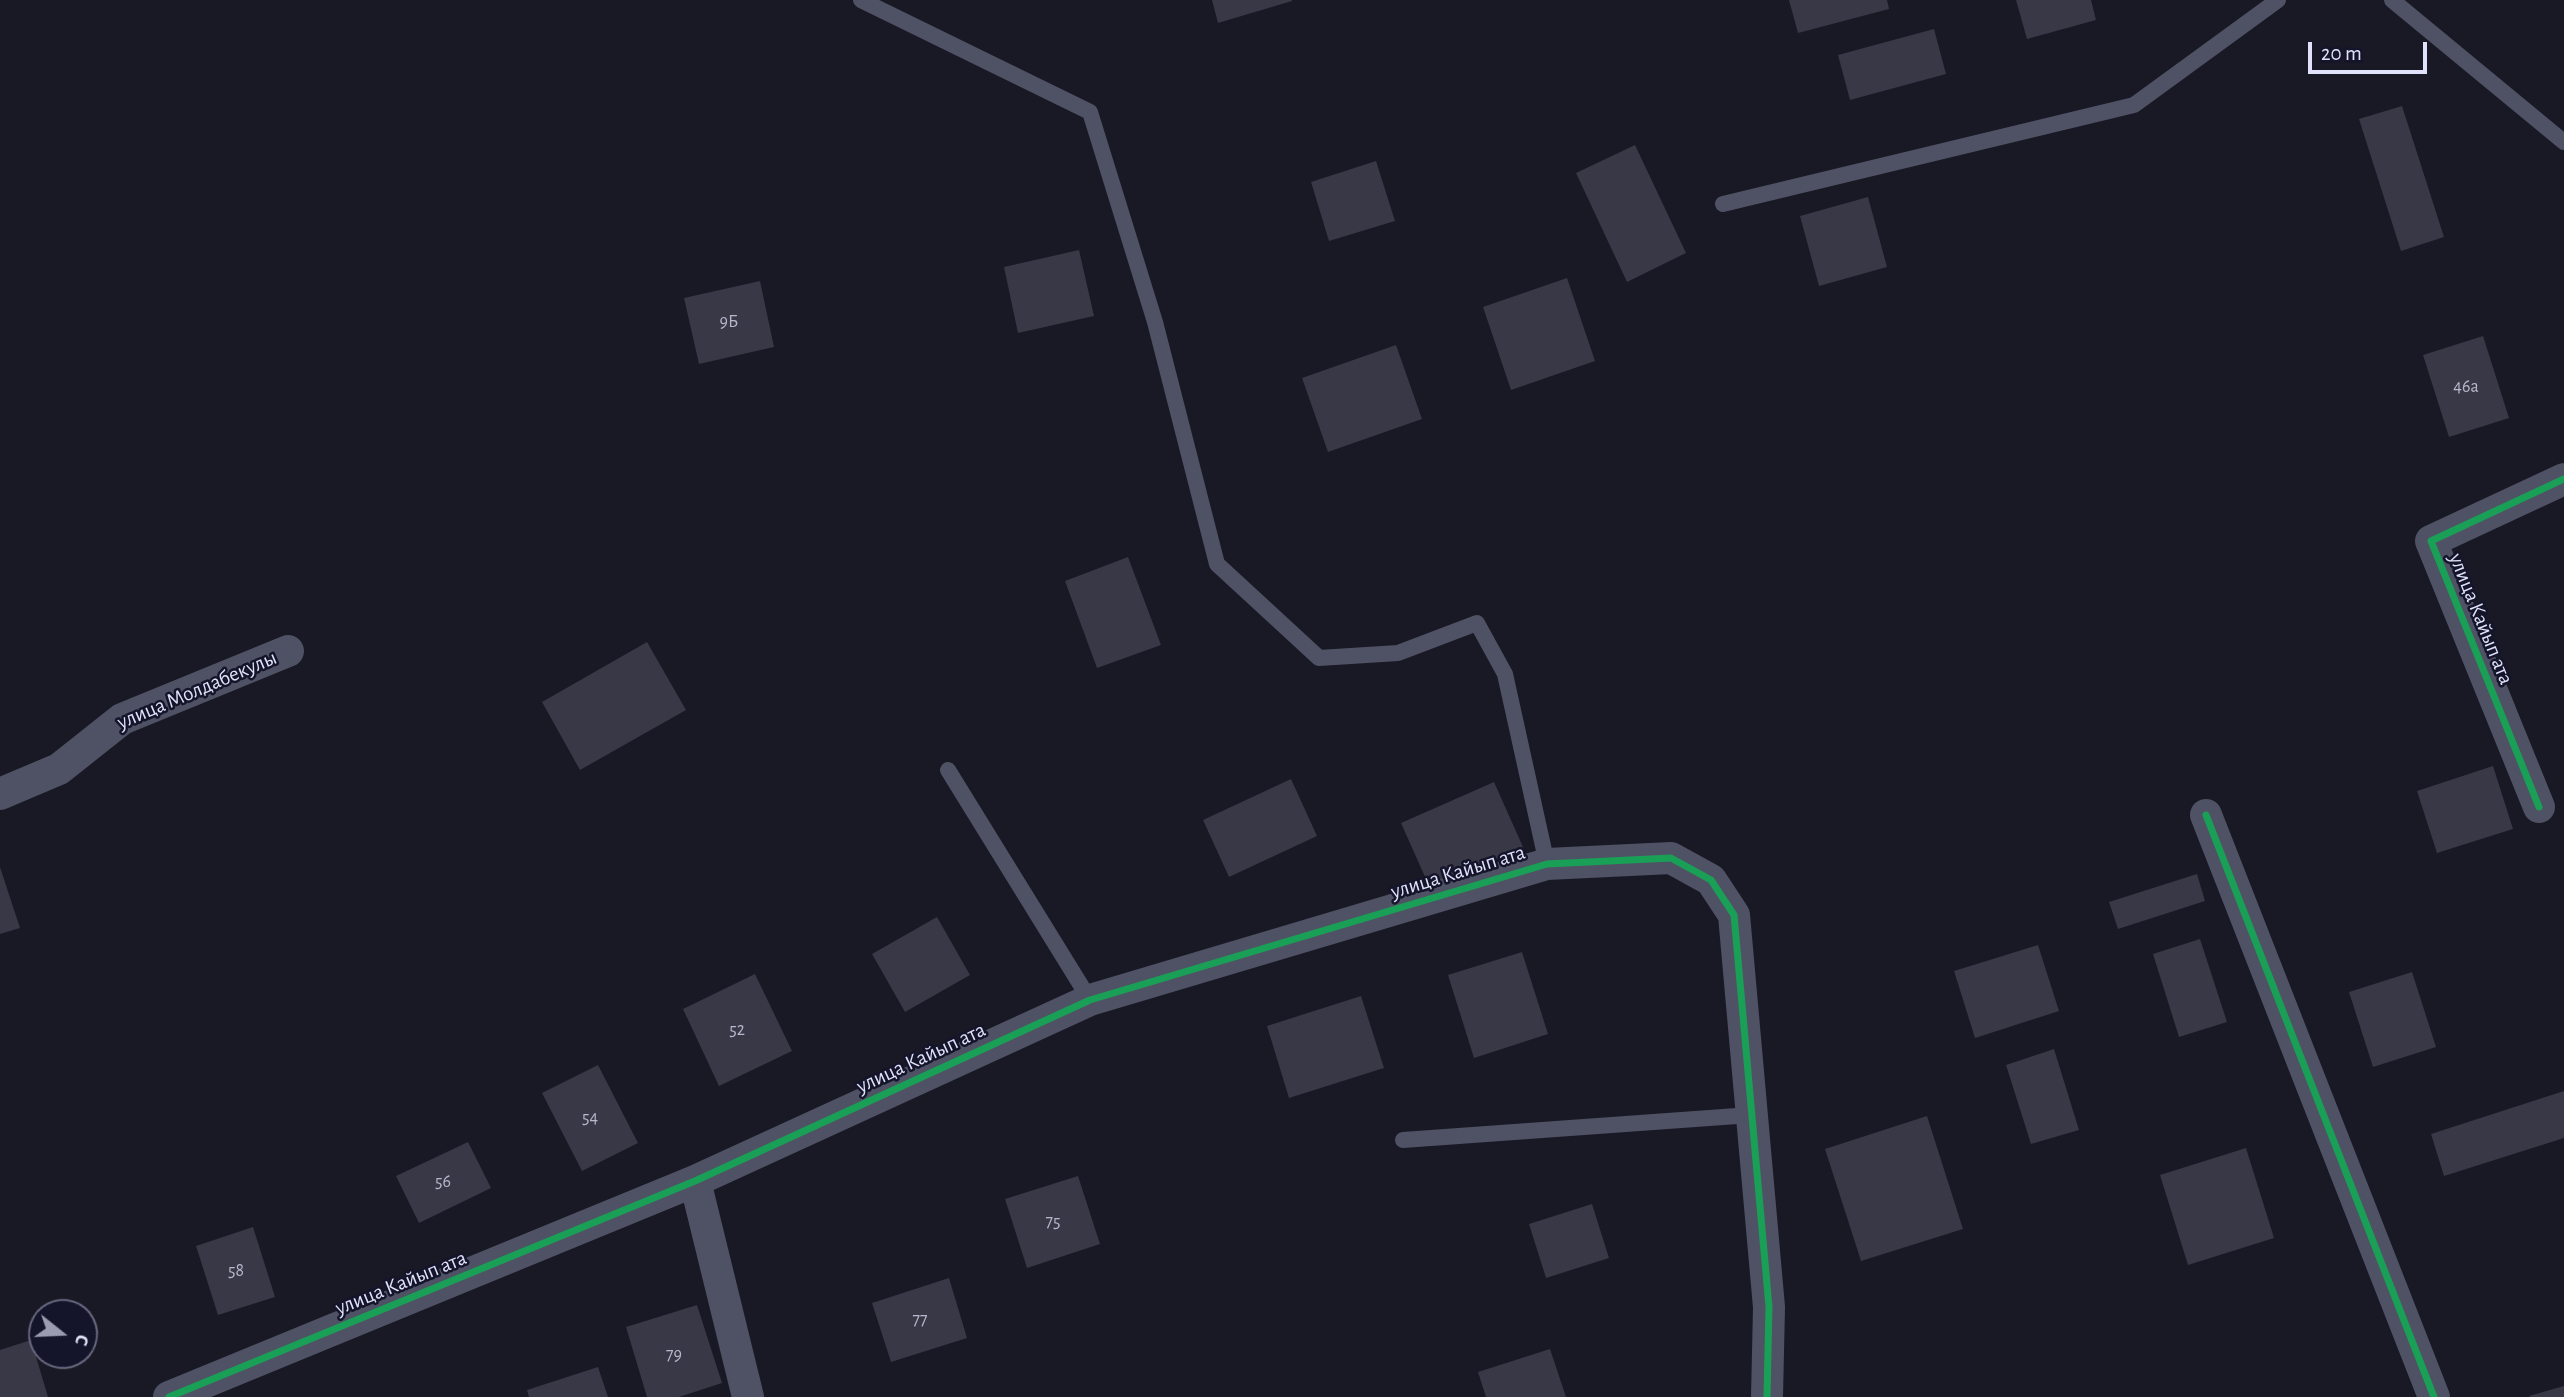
<!DOCTYPE html>
<meta charset="utf-8">
<style>
body{margin:0}
#map{position:relative;width:2564px;height:1397px;overflow:hidden;background:#191925;font-family:"Alegreya Sans",sans-serif}
canvas{display:block}
.north{position:absolute;left:28px;top:1299px;width:70px;height:70px;box-sizing:border-box;background:#14142a;border:2px solid #66667e;border-radius:50%;rotate:108deg;font-size:19px;font-weight:700;line-height:28px;text-align:center;color:#e0e2fb}
.north::after{content:'';display:block;margin:auto;width:24px;height:32px;background:#9a9cb0;clip-path:polygon(50% 0,100% 100%,50% 72%,0 100%)}
.scale{position:absolute;left:2308px;top:42px;width:119px;height:32px;box-sizing:border-box;border:4px solid #e0e2fb;border-top:0;padding-left:9px;font-size:21px;line-height:24px;white-space:nowrap;color:#e0e2fb;-webkit-text-stroke:5px #14142a;paint-order:stroke}
</style>
<div id="map">
<canvas width="2564" height="1397"></canvas>
<div class="north">С</div>
<div class="scale">20 m</div>
</div>
<script>
const g = document.querySelector('canvas').getContext('2d');
g.lineJoin = 'round';
function fill(path, color) {
  g.fillStyle = color;
  g.fill(path, 'evenodd');
}
function trace(path, color, width, dash) {
  g.strokeStyle = color;
  g.lineWidth = width;
  g.lineCap = dash ? 'butt' : 'round';
  g.setLineDash(dash || []);
  g.stroke(path);
}
function label(font, color, halo, rows, align = 'center') {
  g.font = font + ' "Alegreya Sans",sans-serif';
  g.lineWidth = 5;
  g.setLineDash([]);
  g.textBaseline = 'middle';
  g.strokeStyle = halo;
  g.fillStyle = color;
  for (const [text, x, y, turn = 0] of rows) {
    g.save();
    g.translate(x, y);
    g.rotate((+turn || 0) * Math.PI / 180);
    g.textAlign = isNaN(turn) ? turn : align;
    if (halo) g.strokeText(text, 0, 0);
    g.fillText(text, 0, 0);
    g.restore();
  }
}
const building = new Path2D(`
 M1212 0H1292V1L1218 23Z
 M1789 0H1887L1889 9 1798 33Z
 M2016 0H2091L2096 20 2027 39Z
 M1934 29 1946 74 1850 100 1838 55Z
 M2402 106 2444 237 2401 251 2359 119Z
 M1635 145 1686 253 1627 282 1576 173Z
 M1376 161 1395 221 1329 241 1311 182Z
 M1868 197 1887 267 1819 286 1800 216Z
 M1079 250 1094 316 1018 333 1004 267Z
 M1567 278 1595 361 1511 390 1483 307Z
 M760 281 774 347 699 364 684 298Z
 M2483 336 2509 418 2449 437 2423 355Z
 M1396 345 1422 419 1328 452 1302 378Z
 M1128 557 1161 645 1097 668 1065 581Z
 M647 642 686 710 580 770 542 702Z
 M2493 766 2513 829 2437 853 2417 791Z
 M1291 779 1317 836 1229 877 1203 820Z
 M1494 782 1523 847 1430 888 1401 823Z
 M0 867 20 928 0 934Z
 M2197 874 2205 901 2118 929 2109 902Z
 M937 917 970 975 905 1012 872 954Z
 M2200 939 2227 1022 2179 1037 2153 954Z
 M2038 945 2059 1011 1975 1038 1954 971Z
 M1522 952 1548 1034 1474 1058 1448 975Z
 M2412 972 2436 1047 2373 1067 2349 992Z
 M755 974 792 1051 719 1086 683 1009Z
 M1361 996 1384 1068 1289 1098 1267 1026Z
 M2054 1049 2079 1130 2031 1144 2006 1065Z
 M598 1065 638 1143 582 1171 542 1093Z
 M2564 1091V1138L2444 1176 2431 1134Z
 M1927 1116 1963 1229 1861 1261 1825 1149Z
 M468 1142 491 1188 419 1223 396 1176Z
 M2246 1148 2274 1238 2188 1265 2160 1175Z
 M1078 1176 1100 1244 1027 1268 1005 1199Z
 M1592 1204 1609 1258 1546 1278 1529 1224Z
 M253 1227 275 1297 218 1315 196 1246Z
 M949 1278 967 1338 891 1362 872 1303Z
 M697 1305 722 1383 679 1397H647L626 1327Z
 M31 1340 48 1397H0V1350Z
 M1550 1349 1566 1397H1486L1478 1372Z
 M598 1367 608 1397H529L527 1390Z
 M2564 1386V1397H2530L2529 1396Z`);
const lane = new Path2D(`
 M861 0 1090 112 1155 322 1217 564 1319 658 1398 653 1477 623 1505 674 1547 864
 M2392 0 2564 142
 M1723 204 2134 105 2278 0
 M948 770 1090 1000
 M1403 1140 1751 1115`);
const street = new Path2D(`
 M0 794 59 769 122 719 288 651
 M2539 807 2431 541 2564 479
 M2206 815 2434 1397
 M695 1181 748 1397
 M169 1397 695 1181 1090 1000 1547 864 1671 858 1711 880 1734 915 1769 1307 1767 1397`);
const cycleway = new Path2D(`
 M2539 807 2431 541 2564 479
 M2206 815 2434 1397
 M169 1397 695 1181 1090 1000 1547 864 1671 858 1711 880 1734 915 1769 1307 1767 1397`);
const numberNames = [
 ["9Б",729,322],
 ["46а",2466,387],
 ["52",737,1030],
 ["54",590,1118],
 ["56",443,1182],
 ["75",1053,1222],
 ["58",236,1271],
 ["77",920,1320],
 ["79",674,1355]
];
const streetNames = [
 ["улица Кайып ата",2481,619,68],
 ["улица Молдабекулы",197,690,-23],
 ["улица Кайып ата",1458,872,-17],
 ["улица Кайып ата",921,1058,-25],
 ["улица Кайып ата",401,1283,-22]
];
fill(building, '#383846');
trace(lane, '#4f5264', 16);
trace(street, '#4f5264', 32);
trace(cycleway, '#1a9f57', 7);
label('18px', '#b6b8ce', null, numberNames);
label('21px', '#e0e2fb', '#14142a', streetNames);
</script>
